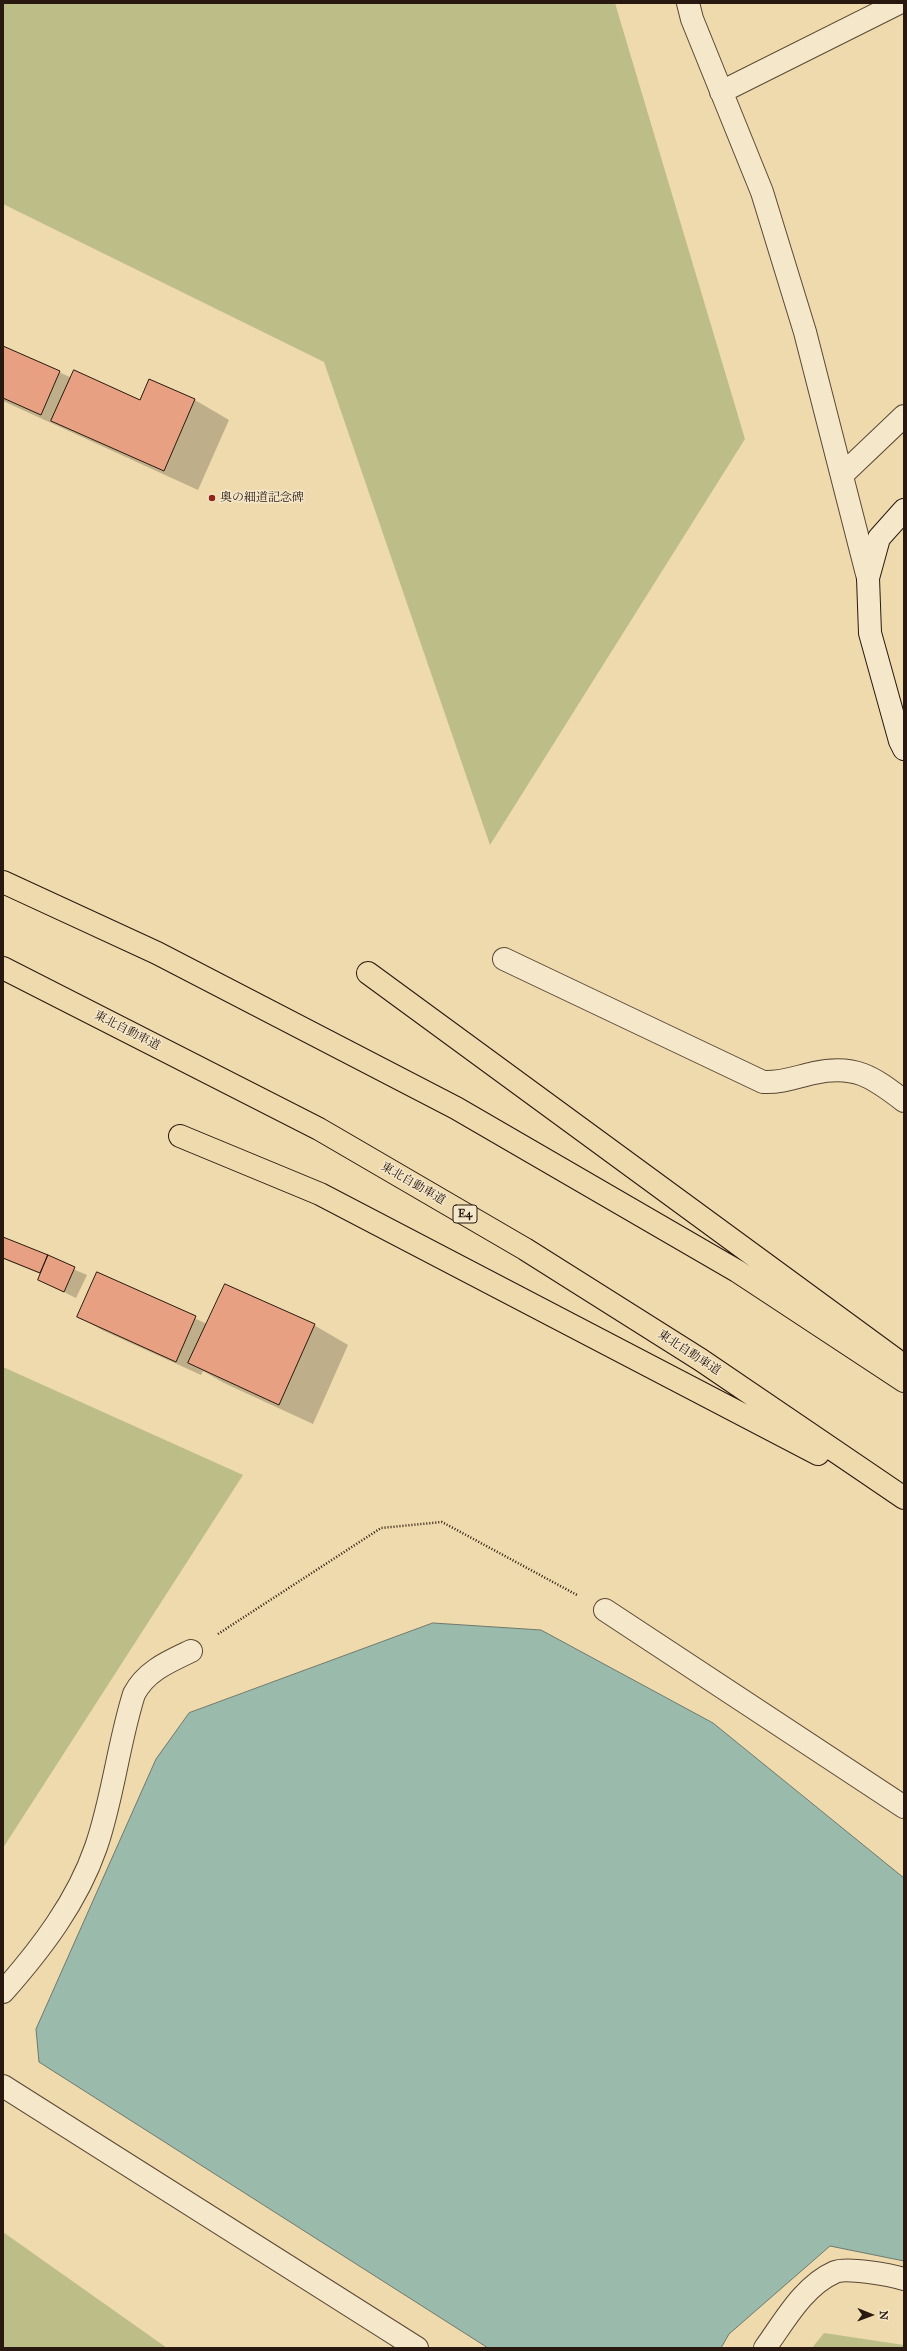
<!DOCTYPE html>
<meta charset="utf-8">
<style>
body{margin:0}
#map{position:relative;width:907px;height:2351px;overflow:hidden;background:#efdaad;font-family:"IM FELL Great Primer",serif}
canvas{display:block}
.frame{position:absolute;inset:0;border:4px solid #28180f;pointer-events:none}
.north{position:absolute;left:851px;top:2295px;width:40px;height:40px;-webkit-text-stroke:3px #f5e7ca;paint-order:stroke;rotate:91deg;font-size:11px;font-weight:700;line-height:16px;text-align:center;color:#28180f}
.north::after{content:'';display:block;margin:auto;width:14px;height:18px;background:#28180f;clip-path:polygon(50% 0,100% 100%,50% 72%,0 100%)}
</style>
<div id="map">
<canvas width="907" height="2351"></canvas>
<div class="frame"></div>
<div class="north">N</div>
</div>
<script>
const g = document.querySelector('canvas').getContext('2d');
g.lineJoin = 'round';
function fill(path, color) {
  g.fillStyle = color;
  g.fill(path, 'evenodd');
}
function trace(path, color, width, dash) {
  g.strokeStyle = color;
  g.lineWidth = width;
  g.lineCap = dash ? 'butt' : 'round';
  g.setLineDash(dash || []);
  g.stroke(path);
}
function label(font, color, halo, rows, align = 'center') {
  g.font = font + ' "IM FELL Great Primer","Noto Serif JP",serif';
  g.lineWidth = 3;
  g.setLineDash([]);
  g.textBaseline = 'middle';
  g.strokeStyle = halo;
  g.fillStyle = color;
  for (const [text, x, y, turn = 0] of rows) {
    g.save();
    g.translate(x, y);
    g.rotate((+turn || 0) * Math.PI / 180);
    g.textAlign = isNaN(turn) ? turn : align;
    if (halo) g.strokeText(text, 0, 0);
    g.fillText(text, 0, 0);
    g.restore();
  }
}
const green = new Path2D(`
 M3 3H615L745 439 490 845 324 362 3 204Z
 M3 1367 243 1475 3 1848Z
 M3 2232 167 2348H3Z
 M824 2333 904 2345V2348H812Z`);
const water = new Path2D(`
 M433 1623 541 1630 713 1723 904 1878V2261L830 2246 729 2334 721 2348H488L39 2062 36 2029 156 1759 189 1713Z`);
const shadow = new Path2D(`
 M3 347 72 378 140 401 150 380 195 400 229 420 198 490 3 401Z
 M3 1239 87 1275 76 1298 39 1280 41 1274 3 1259Z
 M97 1273 207 1324 314 1325 348 1345 313 1424 224 1383 203 1371 201 1375 102 1330 78 1316Z`);
const building = new Path2D(`
 M3 346 60 371 41 415 3 398Z
 M74 370 140 400 149 379 195 399 164 471 51 421Z
 M3 1237 48 1255 40 1273 3 1258Z
 M48 1255 75 1267 64 1292 38 1280Z
 M97 1272 196 1316 176 1362 77 1317Z
 M225 1284 315 1324 279 1405 188 1363Z`);
const path = new Path2D(`
 M218 1634 381 1528 442 1522 577 1595`);
const street = new Path2D(`
 M688 3 692 19 762 192 805 332 868 578
 M721 92 899 3
 M842 475 904 416
 M504 959 763 1082C782 1083 796 1077 814 1073 855 1064 873 1077 904 1101
 M605 1610 904 1807
 M3 1992C41 1949 77 1902 96 1847 113 1798 118 1745 134 1694 146 1671 168 1662 191 1651
 M3 2086 417 2348
 M765 2348C784 2322 803 2286 835 2272 847 2267 891 2275 904 2279`);
const secondary = new Path2D(`
 M904 510 879 538 868 578 870 633 900 741 904 749`);
const highway = new Path2D(`
 M3 882 157 953 456 1108 737 1271 904 1381
 M3 968 319 1129 525 1249 701 1360 904 1498
 M368 973 895 1359
 M180 1136 320 1194 818 1454`);
const markers = [
 [212,498,4,"#8f2418"]
];
const shields = [
 [465,1214,24]
];
const shieldNames = [
 ["E4",465,1214]
];
const poiNames = [
 ["奥の細道記念碑",220,498]
];
const streetNames = [
 ["東北自動車道",127,1031,27],
 ["東北自動車道",413,1184,30],
 ["東北自動車道",689,1353,33]
];
fill(green, '#bdbe87');
fill(water, '#9abaac');
trace(water, '#6c796d', 1);
fill(shadow, '#0003');
fill(building, '#e7a182');
trace(building, '#28180f', 1);
trace(street, '#5a4836', 24);
trace(secondary, '#28180f', 24);
trace(highway, '#28180f', 24);
trace(path, '#28180f', 2.5, [1, 2]);
trace(street, '#f5e7ca', 22);
trace(secondary, '#f5e7ca', 22);
trace(highway, '#efdaad', 22);
for (const [x, y, r, color] of markers) {
  const dot = new Path2D();
  dot.arc(x, y, r, 0, 2 * Math.PI);
  g.fillStyle = color;
  g.fill(dot);
  trace(dot, '#f5e7ca', 1.5);
}
for (const [x, y, w] of shields) {
  const box = new Path2D();
  box.roundRect(x - w / 2, y - 9, w, 18, 3);
  g.fillStyle = '#f5e7ca';
  g.fill(box);
  trace(box, '#28180f', 1);
}
label('bold 11px', '#28180f', null, shieldNames);
label('12px', '#28180f', '#f5e7ca', poiNames, 'left');
label('12px', '#28180f', '#f5e7ca', streetNames);
</script>
